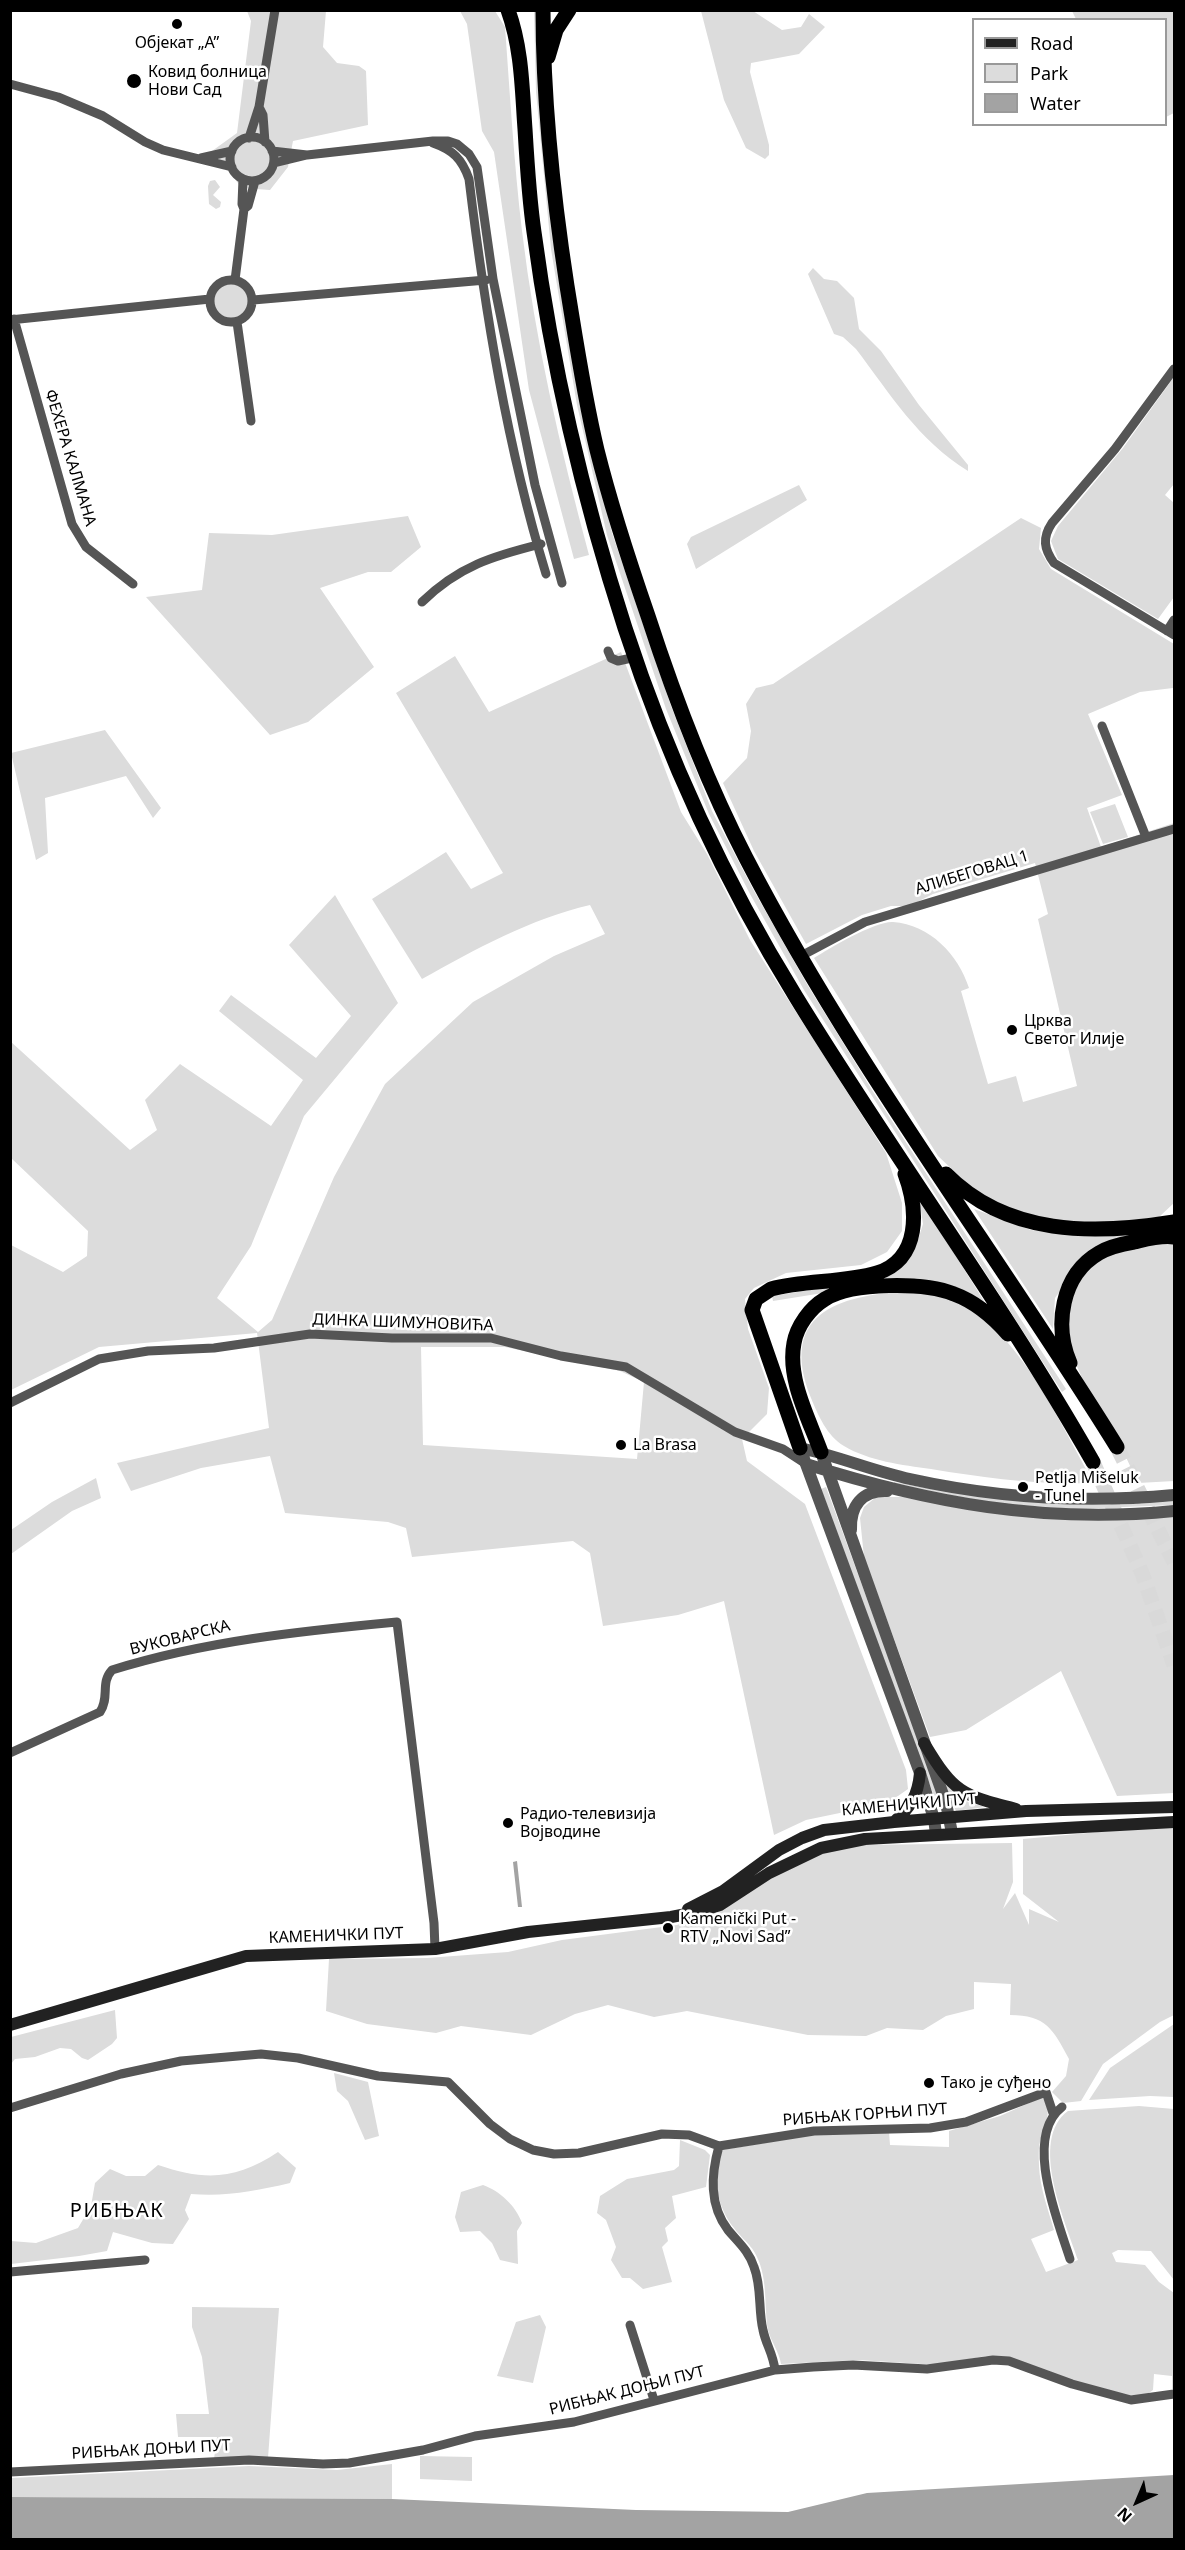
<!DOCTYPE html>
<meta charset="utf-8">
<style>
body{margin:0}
#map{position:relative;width:1185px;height:2550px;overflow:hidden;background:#fff;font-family:"Noto Sans",sans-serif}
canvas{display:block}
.frame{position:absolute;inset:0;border:12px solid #000;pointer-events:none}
.legend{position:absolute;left:972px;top:18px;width:195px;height:108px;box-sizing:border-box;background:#fff;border:2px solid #999;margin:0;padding:8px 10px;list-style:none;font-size:18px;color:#000}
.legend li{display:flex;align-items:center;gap:12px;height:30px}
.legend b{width:30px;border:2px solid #999}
.north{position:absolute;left:1107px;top:2472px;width:60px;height:60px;-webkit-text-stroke:4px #fff;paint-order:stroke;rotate:224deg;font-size:16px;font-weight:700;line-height:24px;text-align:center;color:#000}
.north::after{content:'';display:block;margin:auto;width:21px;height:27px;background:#000;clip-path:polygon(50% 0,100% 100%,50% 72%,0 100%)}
</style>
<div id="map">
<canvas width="1185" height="2550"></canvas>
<div class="frame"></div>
<ul class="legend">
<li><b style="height:8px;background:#222"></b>Road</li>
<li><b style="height:16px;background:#dcdcdc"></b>Park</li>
<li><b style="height:16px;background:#a3a3a3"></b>Water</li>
</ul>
<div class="north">N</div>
</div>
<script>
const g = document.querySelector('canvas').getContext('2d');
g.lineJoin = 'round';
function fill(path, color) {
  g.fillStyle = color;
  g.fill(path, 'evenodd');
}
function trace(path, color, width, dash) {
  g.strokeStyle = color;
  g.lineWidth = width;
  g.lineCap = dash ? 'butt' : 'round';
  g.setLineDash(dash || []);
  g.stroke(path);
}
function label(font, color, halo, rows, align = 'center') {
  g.font = font + ' "Noto Sans",sans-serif';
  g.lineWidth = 5;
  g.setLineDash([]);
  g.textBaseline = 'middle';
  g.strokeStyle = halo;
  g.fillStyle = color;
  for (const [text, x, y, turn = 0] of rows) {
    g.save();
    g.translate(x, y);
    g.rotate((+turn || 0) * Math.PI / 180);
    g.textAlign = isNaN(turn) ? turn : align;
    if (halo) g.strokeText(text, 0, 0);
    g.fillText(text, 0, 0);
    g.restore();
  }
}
const green = new Path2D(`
 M247 11H326L323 47 337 63 359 66 366 71 368 125 293 141 288 167 270 190 242 188 212 151 237 133 251 21Z
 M460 11H495L505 27C510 95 514 163 522 231 535 340 560 448 589 555L574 559 529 390 494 152 482 131 467 24Z
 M534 11H538L582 404 612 533 671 706 712 811 754 891 808 986 872 1090 1066 1389 1062 1392 804 990 750 894 709 814 666 709 607 535 577 405 551 249 536 92Z
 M701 11H753L782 30 801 27 809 14 825 27 799 54 751 63 750 72 769 145V155L765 159 746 148 724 100Z
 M1072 11H1174V113L1166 117V20L1076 19Z
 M215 180 220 187 213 195 221 202 220 207 216 209 209 204 208 186 210 181Z
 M813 268 824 279 837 281 854 298 859 329 881 351 919 405 968 465V471C918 440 891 395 856 349L843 337 834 334 808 274Z
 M212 302a19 19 0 1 1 38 0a19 19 0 1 1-38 0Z
 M1174 377V484L1165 495 1174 503V597L1158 619 1058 559 1051 541 1058 526 1123 448Z
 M799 485 807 500 696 569 687 544 691 537Z
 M408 516 421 547 391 572H368L320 588 374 667 308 722 270 735 146 597 202 590 209 533 272 535Z
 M1021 518 1041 528 1039 549 1051 569 1174 644V693L1173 688 1140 692 1088 714 1122 795 1087 808 1101 847 1174 823V1203L1159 1217 1092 1224 1037 1218 1001 1206 976 1192 938 1156 814 958C830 948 875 921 893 922 930 925 958 954 969 988L961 991 988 1084 1016 1076 1023 1102 1077 1086 1038 919 1048 914 1035 863 933 894 909 906H891L862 915 806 944 754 851 723 783 747 758 751 731 746 704 756 688 773 684Z
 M621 652 681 812 707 854 750 940 886 1153 902 1203V1231L887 1252 861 1265 786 1273 754 1288 745 1299 748 1329 769 1388 767 1414 742 1439 747 1461 805 1504 906 1770 908 1789 888 1803 806 1820 774 1835 724 1601 678 1615 603 1626 590 1553 573 1541 412 1557 406 1528 388 1522 285 1513 270 1456 201 1468 131 1491 117 1463 269 1428 257 1333 99 1347 11 1390V1245L63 1272 87 1256 88 1231 11 1158 10 1041 130 1150 157 1130 145 1100 180 1064 271 1126 303 1080 219 1011 231 995 316 1058 351 1016 289 945 335 895 398 1003 304 1116 251 1246 217 1298 258 1332 272 1320 334 1177 385 1084 473 1002 554 956 605 934 590 905C530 919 476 949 422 979L372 899 446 852 471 889 503 873 396 693 455 656 489 712ZM421 1347H505L620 1371 644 1382 637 1459 423 1445Z
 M105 730 161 808 153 818 126 776 45 798 48 853 36 860 11 753Z
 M1115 804 1128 837 1103 844 1090 812Z
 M919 1197 987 1306 944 1284 916 1278 773 1301 772 1296 880 1279 903 1264 917 1243 923 1224Z
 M974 1209 1031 1230 1073 1235 1174 1226V1232L1117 1238 1070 1277 1055 1298 1053 1329Z
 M1174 1242V1481L1138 1483 1118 1440 1087 1389 1071 1353 1068 1303 1074 1287 1092 1264 1117 1250Z
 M916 1291C928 1294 942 1294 952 1299 1021 1331 1058 1421 1094 1483 1039 1485 985 1478 931 1469 902 1465 869 1461 844 1446 827 1436 818 1415 811 1398 776 1309 845 1294 916 1291Z
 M96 1478 101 1498 72 1511 11 1554V1530L52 1502Z
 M894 1482C987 1500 1080 1511 1174 1501V1505L1074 1509 994 1503 894 1485Z
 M826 1487 939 1795 934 1796 821 1489Z
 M876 1497H911L1092 1518 1174 1517V1793L1117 1796 1061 1671 966 1730 930 1737 864 1557 860 1518 864 1507Z
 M941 1779 968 1802 985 1807 956 1811Z
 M1174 1825V2015L1160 2022 1103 2064 1081 2101 1063 2103 1052 2092 1066 2076 1069 2059C1053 2029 1046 2015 1010 2015L1011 1984 974 1982V2009L946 2016 923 2030 887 2028 866 2036 808 2035 687 2011 654 2017 608 2005 575 2014 531 2035 461 2026 436 2033 367 2024 326 2011 329 1959 427 1958 508 1952 562 1940 677 1925 703 1916 817 1851 859 1845 1012 1843 1013 1882 1003 1909 1015 1893 1029 1925V1909L1059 1922 1023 1894V1839Z
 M115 2010 117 2038 112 2044 88 2060 82 2058 71 2049 60 2048 35 2057 15 2059 11 2064V2037Z
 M1174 2024V2097L1150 2096 1089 2100 1110 2068Z
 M334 2073 368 2082 379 2136 365 2140 348 2101 337 2091Z
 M1040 2098H1043C1054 2114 1043 2125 1040 2142 1038 2149 1039 2158 1039 2166 1040 2188 1048 2209 1054 2230L1031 2239 1046 2272 1078 2260C1066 2223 1028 2140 1068 2111L1139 2106 1174 2109V2280L1151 2251 1118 2250 1112 2253 1116 2262 1145 2265 1159 2282 1174 2293V2389H1172V2376L1154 2374 1153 2390 1146 2395 1129 2396 986 2356 938 2365 859 2360 781 2364C779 2351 771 2342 768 2330 764 2306 768 2280 757 2257 752 2245 741 2238 734 2228 717 2207 711 2176 722 2150L812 2135 889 2132 890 2145 949 2147V2131L1000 2116Z
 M680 2140 705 2150 710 2155 706 2187 672 2196 676 2218 665 2228 668 2241 662 2247 672 2282 643 2289 630 2278H622L611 2260 616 2247 606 2220 597 2213 600 2196 627 2179 674 2170 679 2166Z
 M278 2152 296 2168 290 2183C256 2191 225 2197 191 2194L185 2210 189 2219 173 2244 152 2243 113 2232 107 2251 79 2256 11 2264V2241L36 2243 78 2228 91 2206 95 2183 110 2169 126 2176H145L158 2165C205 2181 236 2180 278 2152Z
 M483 2185C500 2191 516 2206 522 2223L517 2231 518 2264 500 2260 492 2243 480 2231 460 2232 455 2217 461 2192Z
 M192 2307 279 2308 268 2458 214 2459 217 2437H178L176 2414H209L202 2357 192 2327Z
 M540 2315 546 2327 533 2383 497 2376 516 2322Z
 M420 2456 472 2457V2481L420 2479Z
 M392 2464V2499L11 2497V2478L249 2466 337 2470Z`);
const water = new Path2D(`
 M517 1861 522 1907H518L513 1862Z
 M1174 2475V2539H11V2497L392 2499 636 2510 788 2512 867 2493Z`);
const trunkTunnel = new Path2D(`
 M1117 1447 1174 1562
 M1093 1462 1142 1573 1174 1665`);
const minor = new Path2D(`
 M10 84 58 97 103 116 145 142 163 150 232 167
 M259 107 263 115 265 142
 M230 159a22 22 0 1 1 44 0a22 22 0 1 1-44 0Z
 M249 138 259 107 275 10
 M433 143C453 150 462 159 469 179 485 312 507 446 546 574
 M272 151 307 155
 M201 158 232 151
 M274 163 307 155 433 141H448L457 144 469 154 477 167 493 279 535 485 562 583
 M244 209 248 206 255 181
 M210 301a21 21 0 1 1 42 0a21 21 0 1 1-42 0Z
 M235 280 244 209 242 204 243 179
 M253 300 486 280
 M14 319 72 524 86 547 133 584
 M10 320 210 299
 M237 322 251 421
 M1174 369 1115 449 1052 523C1042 538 1044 549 1054 563L1174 635
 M422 602C459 566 493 556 541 544
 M1167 631 1174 620
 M608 651 611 658 618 661 636 657
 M1102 726 1146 837
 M801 956 865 922 1174 829
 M10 1403 99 1359 148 1351 214 1348 310 1334 392 1338H491L561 1356 626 1367 735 1432 783 1449 806 1464
 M10 1753 100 1712C110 1697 100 1683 112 1670 205 1641 301 1631 397 1622L434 1923 435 1949
 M1062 2107C1023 2137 1058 2221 1070 2259
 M10 2108 121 2074 181 2061 261 2054 298 2058 378 2076 448 2082 490 2124 510 2139 533 2150 554 2154 579 2153 662 2134 689 2135 719 2146 814 2131 930 2128 966 2122 1046 2092 1053 2113
 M719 2146C711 2175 709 2205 728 2230 738 2242 749 2251 754 2267 762 2287 758 2310 763 2330 766 2345 773 2353 775 2370
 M10 2272 145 2260
 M630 2325 654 2400
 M10 2472 249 2460 323 2464 349 2463 423 2450 475 2436 574 2422 775 2370 813 2367 853 2365 927 2369 993 2360 1009 2361 1072 2384 1131 2400 1174 2394`);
const tertiary = new Path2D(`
 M800 1448 920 1773 934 1819 936 1834
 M800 1448C838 1456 873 1471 910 1479 996 1498 1088 1503 1174 1495
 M821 1452 946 1803 952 1833
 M806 1464C929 1503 1045 1524 1174 1511
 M851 1530C850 1506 862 1490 887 1491`);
const secondary = new Path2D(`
 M924 1743C954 1793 961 1795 1016 1809
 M894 1822C911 1807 918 1795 920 1773
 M688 1909 723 1891 779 1850 802 1838 824 1830 894 1822 1026 1811 1174 1807
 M10 2025 246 1956 435 1949 528 1932 671 1917 697 1912 720 1905 769 1873 821 1848 865 1839 1174 1822`);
const trunk = new Path2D(`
 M508 10C522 49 522 88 525 129 527 163 529 198 534 232 552 367 583 498 625 628 667 757 725 882 796 997 892 1154 1002 1302 1093 1462
 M543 10C543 103 553 195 567 286 576 341 584 396 597 450 611 506 629 561 648 616 675 699 706 781 746 858 853 1065 995 1250 1117 1447
 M548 57 556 30 569 10
 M946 1174C1007 1236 1094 1235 1174 1222
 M1070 1363C1054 1326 1061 1275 1099 1253 1109 1247 1122 1244 1134 1242 1147 1239 1161 1235 1174 1237
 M800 1448 752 1310 756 1299 771 1289C805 1280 843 1283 877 1273 921 1259 918 1209 905 1174
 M821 1452C809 1419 787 1379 794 1343 797 1326 810 1308 825 1299 853 1282 924 1282 954 1294 976 1302 993 1317 1008 1334`);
const markers = [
 [177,24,6,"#000"],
 [134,81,8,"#000"],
 [1012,1030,6,"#000"],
 [621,1445,6,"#000"],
 [1023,1487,6,"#000"],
 [508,1823,6,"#000"],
 [668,1928,6,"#000"],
 [929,2083,6,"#000"]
];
const poiNames = [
 ["Објекат „А”",177,43,"center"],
 ["Ковид болница",148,72],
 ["Нови Сад",148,90],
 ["Црква",1024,1021],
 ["Светог Илије",1024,1039],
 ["La Brasa",633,1445],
 ["Petlja Mišeluk",1035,1478],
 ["- Tunel",1035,1496],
 ["Радио-телевизија",520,1814],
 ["Војводине",520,1832],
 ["Kamenički Put -",680,1919],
 ["RTV „Novi Sad”",680,1937],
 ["Тако је суђено",941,2083]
];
const streetNames = [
 ["ФЕХЕРА КАЛМАНА",70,458,73],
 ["АЛИБЕГОВАЦ 1",972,873,-17],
 ["ДИНКА ШИМУНОВИЋА",403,1323,2],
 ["ВУКОВАРСКА",180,1638,-14],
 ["КАМЕНИЧКИ ПУТ",909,1805,-5],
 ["КАМЕНИЧКИ ПУТ",336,1936,-2],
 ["РИБЊАК ГОРЊИ ПУТ",865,2115,-4],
 ["РИБЊАК ДОЊИ ПУТ",627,2391,-14],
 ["РИБЊАК ДОЊИ ПУТ",151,2450,-3]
];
const quarterNames = [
 ["РИБЊАК",117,2211]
];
fill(green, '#dcdcdc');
fill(water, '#a3a3a3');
trace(trunkTunnel, '#d9d9d9', 15, [15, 8]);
trace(minor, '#555', 9);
trace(tertiary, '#555', 12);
trace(secondary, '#222', 12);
trace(trunk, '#000', 15);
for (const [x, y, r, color] of markers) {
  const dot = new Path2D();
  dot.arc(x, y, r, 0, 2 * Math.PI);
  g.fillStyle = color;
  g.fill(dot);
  trace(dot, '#fff', 2);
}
label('16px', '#000', '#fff', poiNames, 'left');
label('16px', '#000', '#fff', streetNames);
g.letterSpacing = '1.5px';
label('20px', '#000', '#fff', quarterNames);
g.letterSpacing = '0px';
</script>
